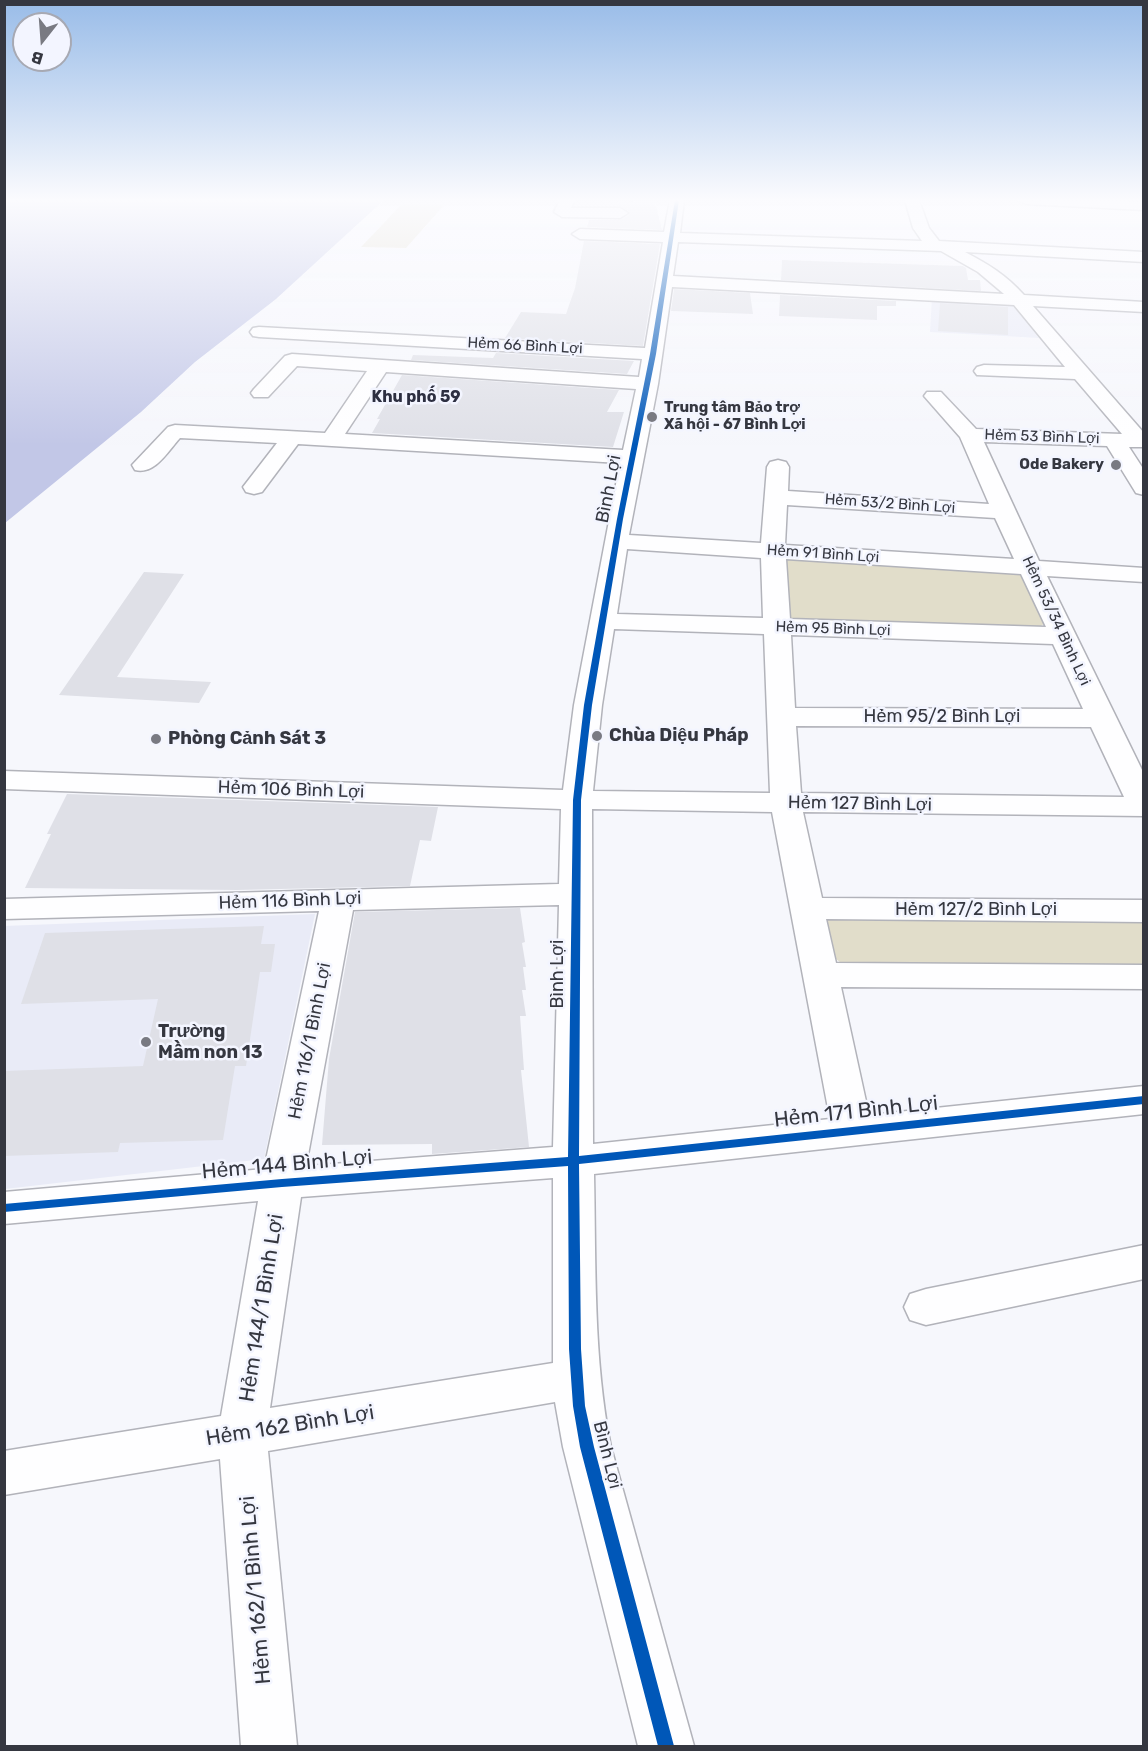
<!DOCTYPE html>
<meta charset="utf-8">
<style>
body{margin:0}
#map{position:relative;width:1148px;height:1751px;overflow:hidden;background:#f6f7fc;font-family:Rubik,sans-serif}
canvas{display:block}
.frame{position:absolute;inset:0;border:6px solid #353740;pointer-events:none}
.north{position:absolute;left:12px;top:12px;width:60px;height:60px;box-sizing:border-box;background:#f3f5ff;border:2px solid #a7a9b3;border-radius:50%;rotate:197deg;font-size:16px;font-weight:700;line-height:24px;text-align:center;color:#353740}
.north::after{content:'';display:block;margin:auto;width:21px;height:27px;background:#797a82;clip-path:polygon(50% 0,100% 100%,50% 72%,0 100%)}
</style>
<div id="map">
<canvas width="1148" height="1751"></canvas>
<div class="frame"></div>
<div class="north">B</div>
</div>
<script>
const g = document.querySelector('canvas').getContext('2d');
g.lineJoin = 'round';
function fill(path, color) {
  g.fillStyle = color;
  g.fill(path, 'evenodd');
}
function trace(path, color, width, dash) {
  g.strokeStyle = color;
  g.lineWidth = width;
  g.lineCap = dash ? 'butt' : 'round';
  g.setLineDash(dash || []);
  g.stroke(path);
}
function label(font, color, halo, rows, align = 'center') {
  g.font = font + ' Rubik,sans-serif';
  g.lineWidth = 5;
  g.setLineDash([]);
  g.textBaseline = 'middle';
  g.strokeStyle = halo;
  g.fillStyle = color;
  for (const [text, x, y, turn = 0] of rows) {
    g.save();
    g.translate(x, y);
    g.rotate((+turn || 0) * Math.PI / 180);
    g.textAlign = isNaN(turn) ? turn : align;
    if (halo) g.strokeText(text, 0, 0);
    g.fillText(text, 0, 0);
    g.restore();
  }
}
const built = new Path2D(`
 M932 296 1009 301 1039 338 930 332Z
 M315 914 264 1159 5 1189 4 926Z`);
const green = new Path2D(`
 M402 204H445L406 248 361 247Z
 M782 558 1024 574 1045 623 1037 629 794 622 787 618Z
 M833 917 1143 921V968L841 963 831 955 822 923Z`);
const water = new Path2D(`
 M5 200H384L276 299 195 362 141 412 5 523Z`);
const building = new Path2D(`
 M619 201 655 202 662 230 587 227 589 220H620L629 215V211L618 206Z
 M584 241 660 244 643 346 505 338 521 312 566 314 575 288Z
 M782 260 963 266 966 268 968 280H980L981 291 781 280Z
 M674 289 750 293 753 314 671 311Z
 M780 295 896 301V306H877V320L779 316Z
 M940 303 1008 307V335L938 331Z
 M496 353 634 361 627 374 411 360 413 355 493 358Z
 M402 375 619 390 607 412H624L613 447 372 433 380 419H377Z
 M144 572 184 574 117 677 211 682 199 703 59 695Z
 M67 794 438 807 431 841 420 840 410 886 237 890 25 888 51 834H47Z
 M520 908 525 942 522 943 526 967H523L526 990H522L526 1016H520L524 1070H521L529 1147 432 1154V1144L322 1145 329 1059 355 912Z
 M264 926 261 944H275L271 972H260L246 1066H235L223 1140 120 1143 118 1152 4 1156V1071L143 1066 158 999 21 1004 45 933Z`);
const minor = new Path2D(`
 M560 200H574L571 208H620L628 213 620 218 562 217 554 212Z
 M670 200H684L680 233 922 241 913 228 905 200H919L929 228 939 241 1144 252V262L965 252C988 264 1006 275 1024 295L1144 302V312L1033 306 1144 433V447H1129L1144 470V495L1136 493 1107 446 984 442 1039 561 1144 568V582L1047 576 1144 774V816L803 812 822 898 1144 900V922L826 919 836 963 1144 965V989L841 987 869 1115 1144 1086V1114L594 1174C596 1265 593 1358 611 1447L694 1746H638L563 1447 555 1402 268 1451 297 1746H241L220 1459 4 1495V1451L221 1416 258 1201 4 1224V1192L264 1169 319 911 4 919V899L559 884 561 809 4 789V771L563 790 574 705 620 463 298 444 262 492 254 494 246 492 243 487 277 443 180 438C168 451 155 475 135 470L132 465 168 427 175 425 325 433 367 371 297 366 268 397H254L251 393 254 389 285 356 292 354 639 377 642 359 259 337 253 336 250 332 253 328 259 327 645 348 663 242 580 239 572 234 580 229 664 232ZM678 242 941 251 978 272 1004 294 673 276ZM672 287 1014 305 1065 367 984 365 977 367 974 371 977 375 1075 379 1122 434 976 429 941 392H927L924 396 960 437 989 504 788 491 789 467 786 462 778 460 770 462 767 467 761 543 629 535 658 384ZM386 372 636 389 623 450 345 434ZM787 505 995 518 1014 559 785 545ZM627 549 761 558 763 618 617 614ZM786 559 1021 574 1046 627 790 619ZM614 629 764 634 770 793 593 791 602 705ZM791 635 1053 644 1083 709 795 708ZM796 726 1091 727 1124 797 801 793ZM592 809 772 812 830 1119 593 1144ZM559 905 553 1147 306 1166 353 910ZM553 1178V1363L270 1408 301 1197Z
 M1019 200 1144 202V210L1026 204Z
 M1144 1245V1279L926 1325 910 1320 904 1307 910 1294 926 1289Z`);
const cycleway = new Path2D(`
 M675 200H679L656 354 623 519 592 705 581 800 579 1156 1144 1096V1104L579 1164 581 1349 585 1406 594 1447 674 1746H658L580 1447 573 1406 569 1349 568 1166 282 1187 4 1212V1204L282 1179 568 1157 573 800 584 705 617 519 650 354Z`);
const markers = [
 [652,417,6,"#797a82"],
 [1116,465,6,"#797a82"],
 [597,736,6,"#797a82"],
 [156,739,6,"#797a82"],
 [146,1042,6,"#797a82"]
];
const farStreetnames = [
 ["Hẻm 66 Bình Lợi",525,346,3],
 ["Hẻm 53 Bình Lợi",1042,437,2],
 ["Hẻm 53/2 Bình Lợi",890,504,4],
 ["Hẻm 91 Bình Lợi",823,554,4],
 ["Hẻm 53/34 Bình Lợi",1056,621,65],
 ["Hẻm 95 Bình Lợi",833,629,2]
];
const farPoinames = [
 ["Trung tâm Bảo trợ",664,408],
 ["Xã hội - 67 Bình Lợi",664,425],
 ["Ode Bakery",1104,465,"right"]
];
const farNeighbourhoodnames = [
 ["Khu phố 59",416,397]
];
const streetNames = [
 ["Bình Lợi",609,489,-79],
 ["Hẻm 95/2 Bình Lợi",942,717],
 ["Hẻm 106 Bình Lợi",291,790,2],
 ["Hẻm 127 Bình Lợi",860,804,1],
 ["Hẻm 116 Bình Lợi",290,901,-2],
 ["Hẻm 127/2 Bình Lợi",976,910],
 ["Bình Lợi",558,974,-90],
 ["Hẻm 116/1 Bình Lợi",310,1041,-79],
 ["Bình Lợi",607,1455,76]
];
const poiNames = [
 ["Chùa Diệu Pháp",609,736],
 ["Phòng Cảnh Sát 3",168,739],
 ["Trường",158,1032],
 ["Mầm non 13",158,1053]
];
const nearStreetnames = [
 ["Hẻm 171 Bình Lợi",856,1112,-6],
 ["Hẻm 144 Bình Lợi",287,1165,-5],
 ["Hẻm 144/1 Bình Lợi",262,1308,-81],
 ["Hẻm 162 Bình Lợi",290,1426,-9],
 ["Hẻm 162/1 Bình Lợi",256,1590,-95]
];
fill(built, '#e9ebf7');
fill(green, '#e1ddca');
fill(water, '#c2c7e7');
fill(building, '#dfe0e7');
trace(minor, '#b2b3ba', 3);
fill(minor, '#fefeff');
fill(cycleway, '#0057b8');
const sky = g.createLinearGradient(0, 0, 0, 445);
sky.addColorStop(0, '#99bce8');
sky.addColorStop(0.45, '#fbfbfe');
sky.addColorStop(1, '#fbfbfe00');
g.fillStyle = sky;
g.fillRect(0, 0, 1148, 445);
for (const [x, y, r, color] of markers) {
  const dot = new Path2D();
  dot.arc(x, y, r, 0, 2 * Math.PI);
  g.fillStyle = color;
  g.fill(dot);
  trace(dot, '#f3f5ff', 2);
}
label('15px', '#353740', '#f3f5ff', farStreetnames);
label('bold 15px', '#353740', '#f3f5ff', farPoinames, 'left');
label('bold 16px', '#2d2f41', '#f3f5ff', farNeighbourhoodnames);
label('18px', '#353740', '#f3f5ff', streetNames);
label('bold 18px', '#353740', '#f3f5ff', poiNames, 'left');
label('21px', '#353740', '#f3f5ff', nearStreetnames);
</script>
